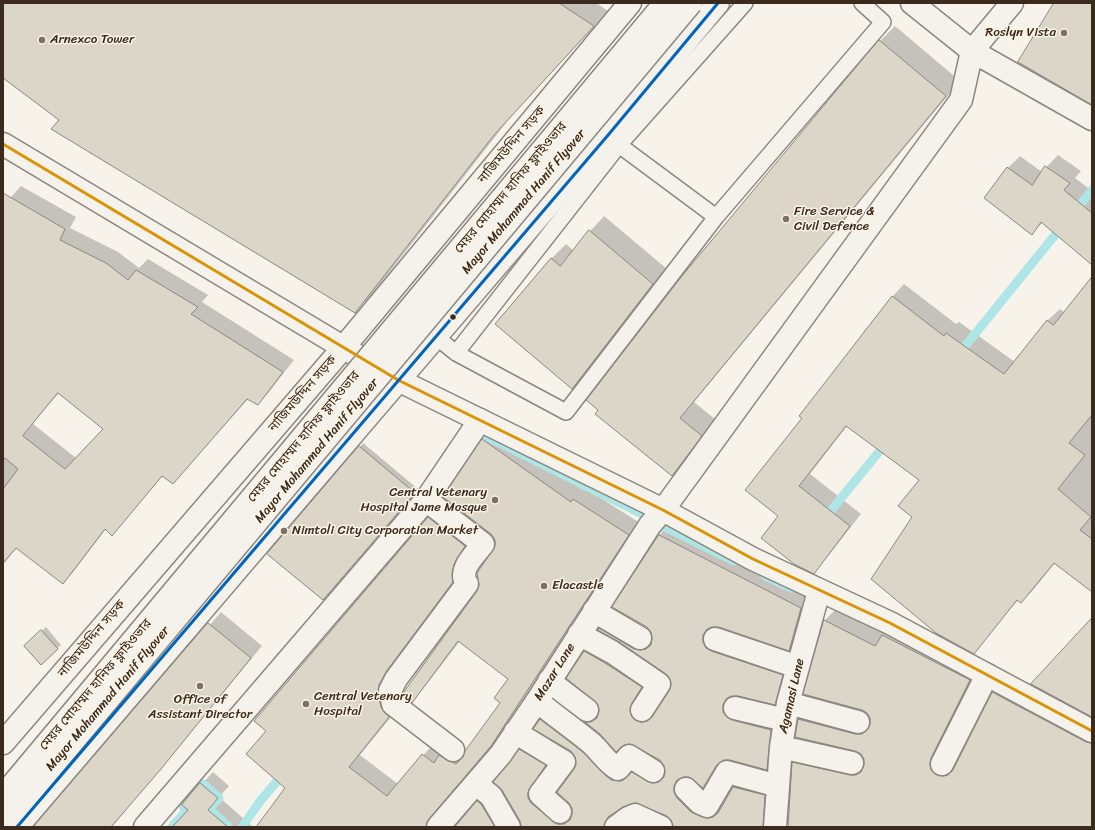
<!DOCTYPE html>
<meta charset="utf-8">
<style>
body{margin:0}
#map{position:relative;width:1095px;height:830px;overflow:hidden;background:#f7f3ea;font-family:Sriracha,sans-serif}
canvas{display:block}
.frame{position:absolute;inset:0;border:4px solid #3b2a1e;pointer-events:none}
</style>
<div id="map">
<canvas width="1095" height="830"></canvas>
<div class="frame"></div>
</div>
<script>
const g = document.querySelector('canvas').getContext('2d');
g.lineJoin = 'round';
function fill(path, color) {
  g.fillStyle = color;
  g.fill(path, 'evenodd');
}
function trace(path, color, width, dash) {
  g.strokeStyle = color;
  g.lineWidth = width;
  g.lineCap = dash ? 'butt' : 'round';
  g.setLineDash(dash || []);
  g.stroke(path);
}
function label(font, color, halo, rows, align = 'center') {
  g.font = font + ' Sriracha,"Noto Sans Bengali",sans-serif';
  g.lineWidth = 3;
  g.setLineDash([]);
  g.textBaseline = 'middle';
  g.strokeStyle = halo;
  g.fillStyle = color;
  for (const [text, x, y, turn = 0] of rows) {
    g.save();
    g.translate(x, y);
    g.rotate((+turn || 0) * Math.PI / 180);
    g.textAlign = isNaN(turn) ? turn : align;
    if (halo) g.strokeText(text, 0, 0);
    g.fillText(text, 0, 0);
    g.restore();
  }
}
const shadow = new Path2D(`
 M3 3H596L608 11 509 119 370 297 355 311 60 120 3 77Z
 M895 26 960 81 694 402 716 420 687 460 672 475 597 414 880 41Z
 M1058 155 1081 171 1075 178 1092 191V264L1043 222 1032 234 1008 168 1020 156 1042 172Z
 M21 186 76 217 70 228 118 252 139 268 148 259 208 295 202 302 294 360 269 392 258 404 248 399 173 483 163 475 112 534 106 529 74 571 63 583 17 547 3 565V443L23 416 76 458 104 429 60 392 34 421 3 398V206Z
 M604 216 667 269 587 373 572 387 551 259 566 244 573 250Z
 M1092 279V591L1055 563 1033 590 1021 602 1018 600 973 652 913 517 920 479 847 426 810 474 861 514 825 560 813 572 779 516 803 418 801 416 893 296 904 284 956 324 959 322 1015 362 1048 320 1060 309 1064 312Z
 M495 428 583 490 585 488 640 523 503 733 440 806 437 812 446 827H258L286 788 267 731 428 518 440 506 476 534 464 570 398 659 401 705 360 755 398 784 435 742 452 744 466 751 501 702 509 679 460 641 423 689 412 701 478 592 496 546 483 440Z
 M363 443 418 489 327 595 360 447Z
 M671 523 813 596 801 638 789 650 715 626 714 630 794 663 787 692 775 704 734 695 735 700 782 718 778 757 766 769 730 759H724L715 775 703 787 690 776H685L686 780 707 803 720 807 734 787 746 775 776 784 784 827H674L672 819 640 803H630L616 811 615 816 623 827H522L520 750 532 738 557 753 539 779 569 813H573V807L558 792 575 770 577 764 576 756 541 720 552 708 613 761H644L667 772 665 764 660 760 631 743 600 733 587 722 600 711 585 652 597 640 653 675V711L658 710 672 685 671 678 667 673 619 641 599 630 611 617 652 639 659 535Z
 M837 608 885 633 895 623 982 668 949 764 957 765 993 693 1005 681 1092 727V827H789L793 763 805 751 865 764 861 753 855 750 796 737 799 719 811 707 871 723 867 712 862 709 805 694 825 620Z
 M221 612 262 646 112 827H34Z
 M46 627 61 645 41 664 25 646Z
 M213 772 229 786 219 797 253 827H174L189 809 183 805Z
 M490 790 518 827H455L478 802Z`);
const stream = new Path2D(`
 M1074 212 1092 190
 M958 355 1063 225
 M480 433 652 519
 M824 519 887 442
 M655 522 734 561
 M765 576 791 588
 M374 688 393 666
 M172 827 187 810 183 806 203 784 219 798 209 809 229 827
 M242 827 261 800 284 773`);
const building = new Path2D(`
 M3 3H559L594 26 494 135 355 313 51 129 59 120 3 78Z
 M1054 3H1092V105L1018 62Z
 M879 40 946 96 680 418 702 436 672 476 595 414 598 410 586 400 682 276Z
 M1045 166 1070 183 1064 190 1092 213V265L1041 222 1032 235 984 198 1007 167 1032 185Z
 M3 193 65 229 60 240 106 263 128 280 136 270 198 307 191 314 283 372 258 405 247 399 173 484 162 476 112 536 105 529 63 584 16 548 3 563V489L18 469 5 458 3 461ZM58 393 103 429 65 469 23 436Z
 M589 230 653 284 572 389 495 324 551 258 560 266Z
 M1092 277V415L1069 443 1085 455 1058 489 1091 517 1080 530 1092 539V592L1054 563 1021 603 1017 600 974 654 936 633 871 579 912 517 898 506 919 480 846 426 799 486 850 526 814 574 794 564 761 538 778 516 745 490 802 418 799 416 892 296 944 336 946 333 1004 374 1047 320 1053 325Z
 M482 439 571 502 573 499 629 535 491 746 429 819 426 827H256L285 788 246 754 266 731 254 721 428 517 465 546 454 565 452 574 453 582 386 672 379 685 378 694 381 707 389 717 349 767 387 796 422 754 434 763 439 755 456 764 463 757 465 751 500 703 494 698 508 679 458 641 412 703 404 697 403 693 477 591 479 585 477 573 495 546V540L491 534 443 497Z
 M359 446 415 493 323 600 267 554Z
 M659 535 801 608 789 651 719 627H712L707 629 703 635V642L706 648 711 651 783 675 775 705 738 696H731L726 699 723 705V712L727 717 732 720 771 730 767 770 730 760H723L716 766 703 788 689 777H683L677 780 674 786V792L677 798 691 812 708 818 713 817 718 813 733 787 765 795 763 827H673L671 820 667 816 635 803 623 807 608 817 604 827H521L520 821 502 790 493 782 519 749 546 765 528 792V798L531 803 557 824H564L570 820 572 814V808L569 803 557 792 574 769 576 764 575 757 571 751 533 729 540 719 583 752 602 772 611 780 622 781 632 772 652 783 659 782 664 777 665 772 664 766 660 760 630 744 624 745 616 752 600 734 585 722H591L597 718 599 711 598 705 566 678 584 651 605 663 642 687 632 703 630 710 631 715 635 720 641 722 647 721 652 717 669 691 671 685 670 679 666 674 619 642 598 630 599 628 634 649 640 650 646 649 651 645 652 638 651 632 647 627 612 607Z
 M1092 618V717L1031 684Z
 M824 620 875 646 882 635 970 680 931 758 930 764 931 770 937 775 943 776 948 775 953 770 992 692 1086 742 1092 743V827H788L792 762 850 775H856L861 772 864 765V759L861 754 855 751 795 737 798 719 855 734H862L866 731 870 725V718L867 713 862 710 803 694Z
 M208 623 251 658 161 769 111 827H33Z
 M41 630 58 649 41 665 24 646Z
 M200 783 218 798 208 810 228 827H172L188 810 182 805Z
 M477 801 481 804 495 827H455Z`);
const lane = new Path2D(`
 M612 137 619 145 716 217
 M435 336 456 353 566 412 716 217 883 22 862 3
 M456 353 619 145 745 3`);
const street = new Path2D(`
 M912 3 972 51 1092 119
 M426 500 483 544C475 555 457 570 467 584L396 679 390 691 393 704 453 750
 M594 611 640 638
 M579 634 612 652 659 684 642 710
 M715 639 798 667
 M549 681 587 710
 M537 701C554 715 574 729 591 743 601 752 606 762 618 769L629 756 653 771
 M788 703 858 722
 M735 708 785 720
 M515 732 564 762 540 794 560 812
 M781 747 852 763
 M942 764 987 675
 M476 784 491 796 509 827
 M686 789 700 803 707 806 727 772 778 786
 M145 827 426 500 480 420
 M438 827 501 754 537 701 650 525 663 510 961 100 972 51 1012 3
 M616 827 628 818 635 815 661 827
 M775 827 781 747 788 703 819 591`);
const secondary = new Path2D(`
 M398 380 663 510 753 559 890 623 1092 731`);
const primary = new Path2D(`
 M3 144 356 355
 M3 743 343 348 630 3
 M17 827 609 134 718 3`);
const highwayBridge = new Path2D(`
 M3 796 665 3
 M3 825 691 3`);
const bus1 = new Path2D(`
 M3 144 398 380 663 510 753 559 890 623 1092 731`);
const bus2 = new Path2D(`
 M17 827 609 134 718 3`);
const markers = [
 [1064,33,4,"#7d7065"],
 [42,40,4,"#7d7065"],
 [786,219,4,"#7d7065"],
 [453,317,3.5,"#3b2a1e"],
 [495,500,4,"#7d7065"],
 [284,531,4,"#7d7065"],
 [544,586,4,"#7d7065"],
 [200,686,4,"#7d7065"],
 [306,704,4,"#7d7065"]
];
const poiNames = [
 ["Roslyn Vista",1056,33,"right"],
 ["Arnexco Tower",50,40],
 ["Fire Service &",794,212],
 ["Civil Defence",794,227],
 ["Central Vetenary",487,493,"right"],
 ["Hospital Jame Mosque",487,508,"right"],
 ["Nimtoli City Corporation Market",292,531],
 ["Elacastle",552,586],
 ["Central Vetenary",314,697],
 ["Hospital",314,712],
 ["Office of",200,700,"center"],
 ["Assistant Director",200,715,"center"]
];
const streetNames = [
 ["নাজিমউদ্দিন সড়ক",512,145,-50],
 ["মেয়র মোহাম্মদ হানিফ ফ্লাইওভার",511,188,-50],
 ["Mayor Mohammad Hanif Flyover",524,202,-50],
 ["নাজিমউদ্দিন সড়ক",303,394,-49],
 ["মেয়র মোহাম্মদ হানিফ ফ্লাইওভার",304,437,-50],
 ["Mayor Mohammad Hanif Flyover",317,451,-50],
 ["নাজিমউদ্দিন সড়ক",92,639,-50],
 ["Mazar Lane",555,672,-58],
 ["মেয়র মোহাম্মদ হানিফ ফ্লাইওভার",96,685,-50],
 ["Agamasi Lane",792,696,-77],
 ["Mayor Mohammad Hanif Flyover",108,699,-50]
];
fill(shadow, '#0003');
trace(stream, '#aee5e6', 9);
fill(building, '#dcd6c8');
trace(building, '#8b867f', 1);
trace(lane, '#8b867f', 18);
trace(street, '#8b867f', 25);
trace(secondary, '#8b867f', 25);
trace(primary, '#8b867f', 25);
trace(lane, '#f5f2ec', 15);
trace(street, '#f5f2ec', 22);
trace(secondary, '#f5f2ec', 22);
trace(primary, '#f5f2ec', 22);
trace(highwayBridge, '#8b867f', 25, []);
trace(highwayBridge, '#f5f2ec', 22);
trace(bus1, '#db9304', 3);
trace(bus2, '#0065bd', 3);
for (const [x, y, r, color] of markers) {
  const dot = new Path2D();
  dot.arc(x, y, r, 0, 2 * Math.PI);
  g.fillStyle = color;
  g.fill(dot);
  trace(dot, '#fcf5e5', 1.5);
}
label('13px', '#3b2a1e', '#fcf5e5', poiNames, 'left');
label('13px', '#3b2a1e', '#fcf5e5', streetNames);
</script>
